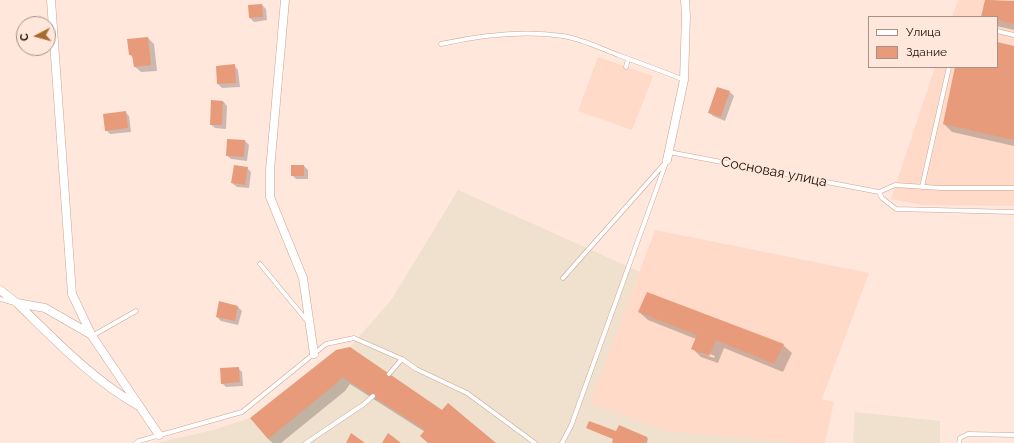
<!DOCTYPE html>
<meta charset="utf-8">
<style>
body{margin:0}
#map{position:relative;width:1014px;height:443px;overflow:hidden;background:#ffe7dc;font-family:Raleway,sans-serif}
canvas{display:block}
.legend{position:absolute;left:868px;top:16px;width:130px;height:52px;box-sizing:border-box;background:#ffe7dc;border:1px solid #a59188;margin:0;padding:5px 7px;list-style:none;font-size:12px;color:#1d100a}
.legend li{display:flex;align-items:center;gap:8px;height:20px}
.legend b{width:20px;border:1px solid #a59188}
.north{position:absolute;left:16px;top:16px;width:40px;height:40px;box-sizing:border-box;background:#ffe7dc;border:1px solid #a59188;border-radius:50%;rotate:264deg;font-size:11px;font-weight:700;line-height:16px;text-align:center;color:#1d100a}
.north::after{content:'';display:block;margin:auto;width:14px;height:18px;background:#a76c2d;clip-path:polygon(50% 0,100% 100%,50% 72%,0 100%)}
</style>
<div id="map">
<canvas width="1014" height="443"></canvas>
<ul class="legend">
<li><b style="height:5px;background:#fff"></b>Улица</li>
<li><b style="height:11px;background:#e79b7a"></b>Здание</li>
</ul>
<div class="north">С</div>
</div>
<script>
const g = document.querySelector('canvas').getContext('2d');
g.lineJoin = 'round';
function fill(path, color) {
  g.fillStyle = color;
  g.fill(path, 'evenodd');
}
function trace(path, color, width, dash) {
  g.strokeStyle = color;
  g.lineWidth = width;
  g.lineCap = dash ? 'butt' : 'round';
  g.setLineDash(dash || []);
  g.stroke(path);
}
function label(font, color, halo, rows, align = 'center') {
  g.font = font + ' Raleway,sans-serif';
  g.lineWidth = 4;
  g.setLineDash([]);
  g.textBaseline = 'middle';
  g.strokeStyle = halo;
  g.fillStyle = color;
  for (const [text, x, y, turn = 0] of rows) {
    g.save();
    g.translate(x, y);
    g.rotate((+turn || 0) * Math.PI / 180);
    g.textAlign = isNaN(turn) ? turn : align;
    if (halo) g.strokeText(text, 0, 0);
    g.fillText(text, 0, 0);
    g.restore();
  }
}
const commercial = new Path2D(`
 M458 190 640 272 590 403 800 443H156L213 430 250 418 336 350 350 347 392 299Z
 M855 412 940 421V443H853Z`);
const built = new Path2D(`
 M958 0H1014V206L921 205 891 199 935 67H997V17H952Z
 M598 57 653 76 632 130 578 111Z
 M655 230 869 273 822 399 834 402 825 443H800L666 431 590 403Z`);
const shadow = new Path2D(`
 M986 0 1014 2V30L997 26V17L982 16Z
 M262 5 266 9 267 20 254 22 250 18Z
 M148 38 154 44 157 71 141 72 134 66V58L130 55Z
 M997 43 1014 47V146L952 132 944 124 956 67H997Z
 M234 65 238 70 240 87 222 88 218 84Z
 M730 92 734 96 725 121 713 116 709 112Z
 M223 101 227 106 226 129 215 128 211 124Z
 M125 112 129 116 131 132 110 134 106 130Z
 M245 141 249 145 247 161 231 159 227 155Z
 M304 166 308 170V179H296L292 175Z
 M247 168 251 172 249 188 237 187 232 183Z
 M238 307 242 311 238 325 221 321 217 317Z
 M639 312 783 345 792 353 783 372 724 348 718 363 701 357 692 348 696 339 648 320ZM701 351 715 356 714 358 701 353Z
 M336 351 442 411 494 443H428L425 432 350 384 345 391 281 443H273L268 439Z
 M238 368 242 372 243 386 226 387 222 383Z
 M587 428 647 437 648 439 647 443H613L614 439Z`);
const building = new Path2D(`
 M985 0 1014 1V24L997 20V17H981Z
 M262 4 263 17 249 18 248 5Z
 M148 37 151 65 134 67 132 55H129L127 39Z
 M997 42 1014 46V140L943 124 955 67H997Z
 M235 64 236 83 217 84 216 66Z
 M717 87 730 91 721 117 708 113Z
 M211 100 223 101 222 125H210Z
 M126 111 128 128 105 131 103 114Z
 M227 139 245 140 244 157 226 156Z
 M234 165 248 167 245 185 231 183Z
 M291 165H304V176H291Z
 M647 292 784 344 774 364 716 340 709 356 691 349 697 335 638 312Z
 M219 301 238 306 235 321 216 317Z
 M350 347 442 410 448 403 496 443H428L420 436 425 430 342 377 337 383 268 439 250 418 336 350Z
 M239 367 240 382 221 384 220 368Z
 M589 421 616 431 619 425 647 437 645 443H612L613 439 586 428Z
 M351 433 365 443H346Z
 M388 433 401 443H382Z`);
const lane = new Path2D(`
 M997 31 1014 35
 M441 44C481 35 522 30 563 36 582 39 600 48 618 55 640 63 662 71 684 80
 M626 67 628 59
 M669 152 879 192
 M922 187 949 67
 M879 192 882 198 896 209 1014 212
 M879 192 895 185 941 188H1014
 M260 264 308 322
 M563 278 666 162
 M0 299 11 302
 M92 336 136 311
 M389 374 402 359
 M136 443 139 441 242 412 326 344 354 338 402 359 416 369 467 393 535 443
 M306 443 364 404 373 396
 M562 443 571 426 667 160
 M959 443 960 438 968 434 1014 435`);
const street = new Path2D(`
 M51 0 72 294 92 336 159 435
 M285 0 270 170V197L303 278 314 354
 M667 160 684 80 686 16 685 0
 M0 290 17 303 45 308 92 335
 M17 303C54 339 92 379 137 405`);
const streetNames = [
 ["Сосновая улица",774,172,11]
];
fill(commercial, '#f0e0ce');
fill(built, '#ffdac8');
fill(shadow, '#0003');
fill(building, '#e79b7a');
trace(lane, '#caa594', 5);
trace(street, '#caa594', 9);
trace(lane, '#fff', 4);
trace(street, '#fff', 8);
label('14px', '#1d100a', '#ffe7dc', streetNames);
</script>
